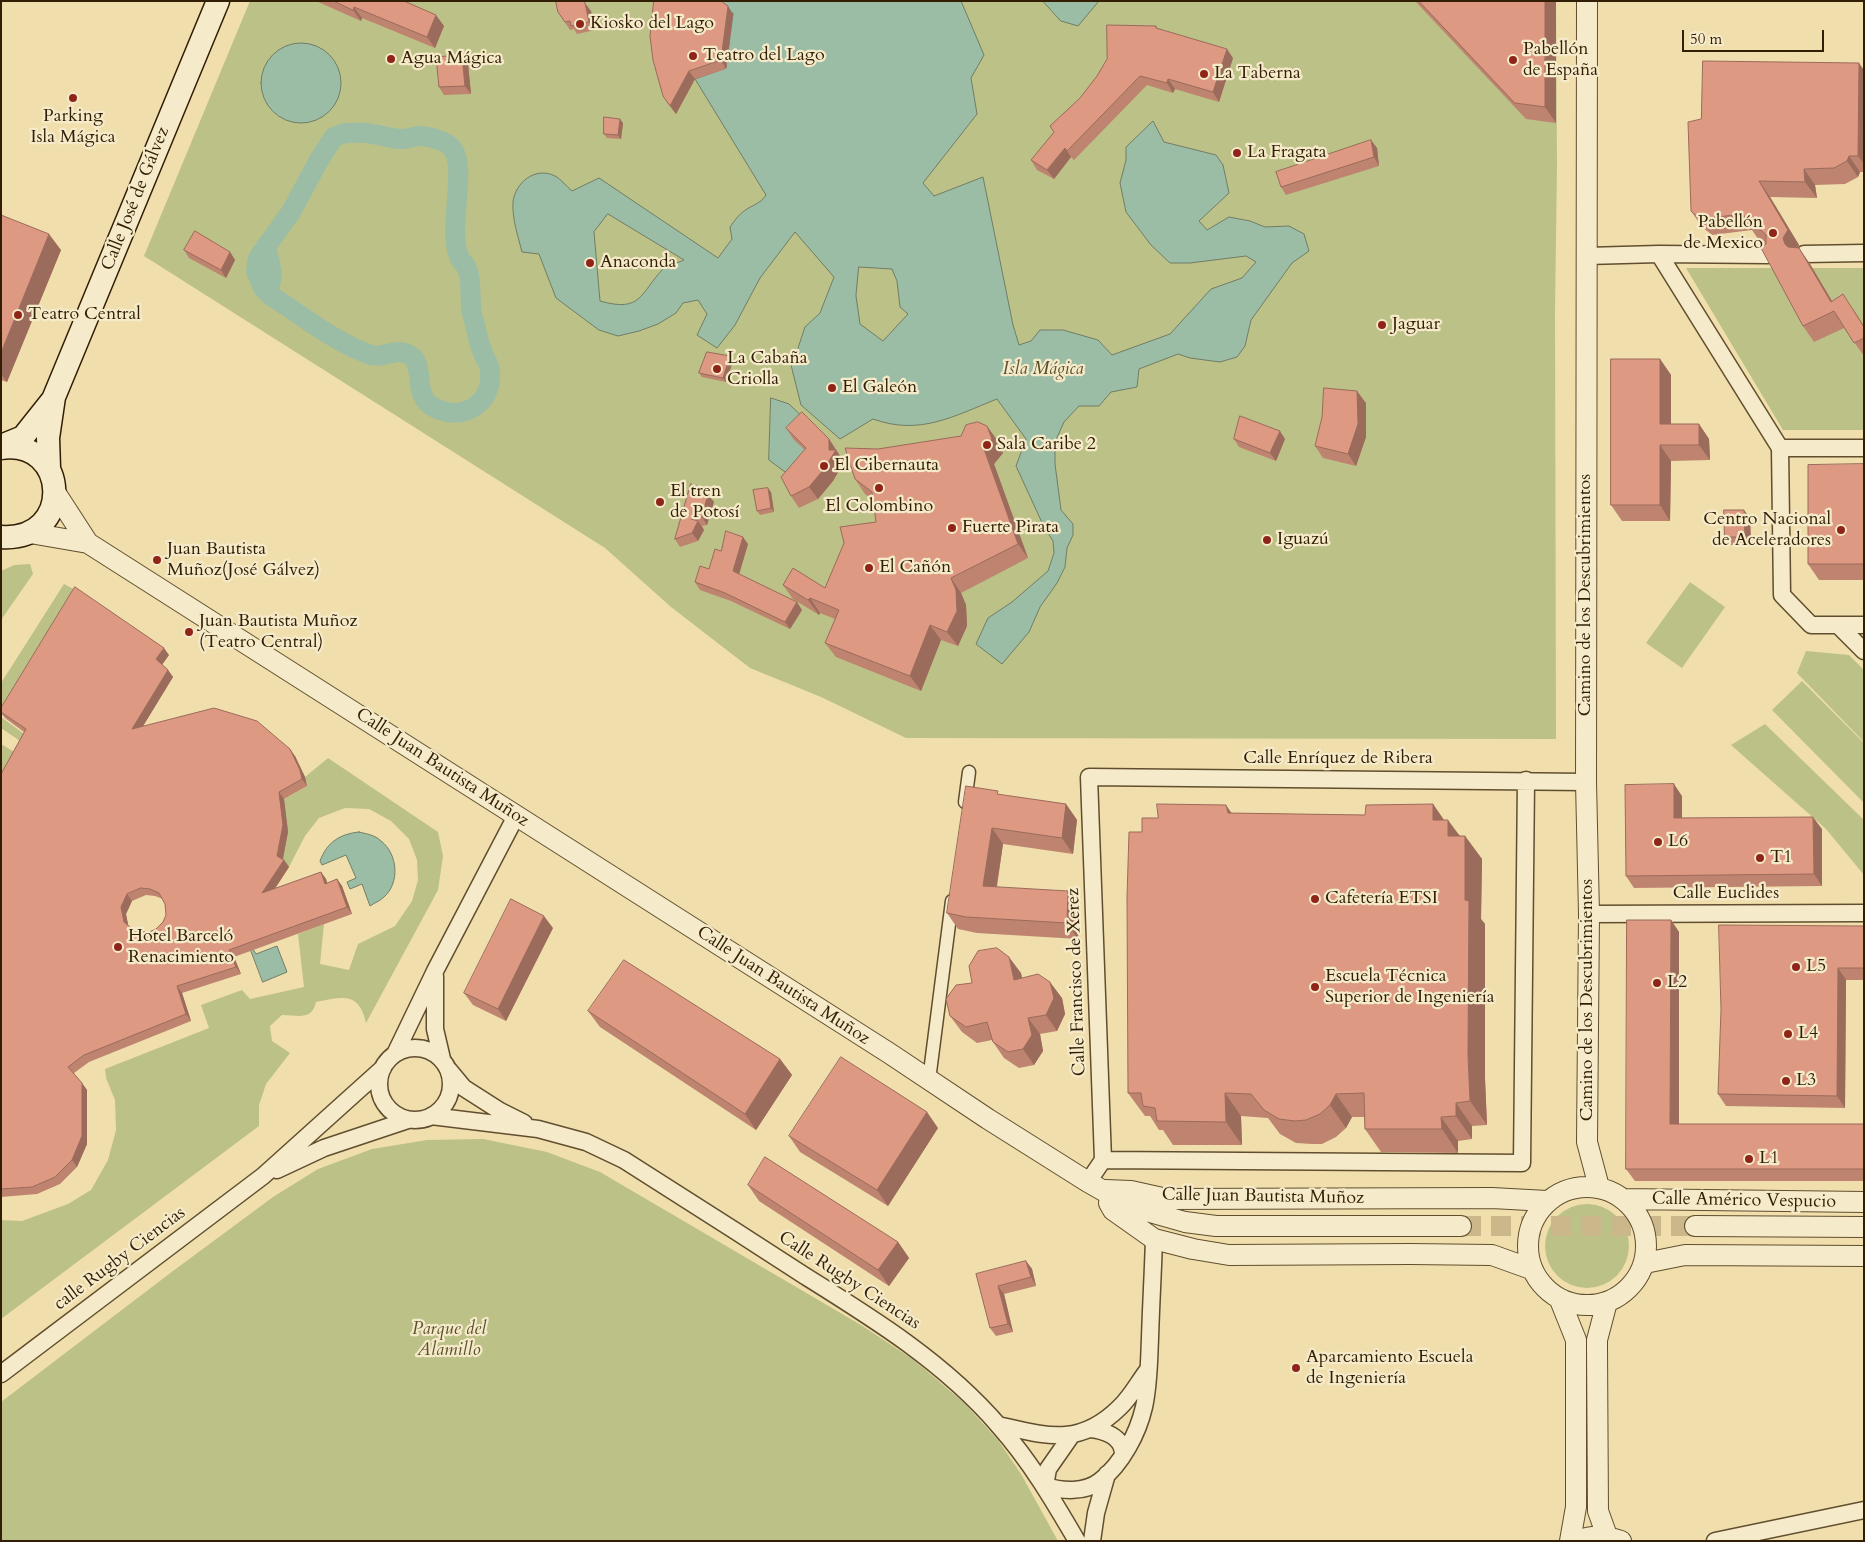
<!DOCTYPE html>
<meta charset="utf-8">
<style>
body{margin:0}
#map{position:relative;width:1865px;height:1542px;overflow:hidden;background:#f0dfac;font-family:Cardo,serif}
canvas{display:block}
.frame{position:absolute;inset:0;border:2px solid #311e04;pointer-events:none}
.scale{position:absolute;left:1682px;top:30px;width:142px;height:22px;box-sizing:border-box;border:2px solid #311e04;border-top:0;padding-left:6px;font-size:15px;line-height:18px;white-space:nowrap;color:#311e04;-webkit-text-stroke:4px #f5eac9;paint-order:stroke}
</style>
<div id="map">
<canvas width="1865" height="1542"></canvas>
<div class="frame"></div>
<div class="scale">50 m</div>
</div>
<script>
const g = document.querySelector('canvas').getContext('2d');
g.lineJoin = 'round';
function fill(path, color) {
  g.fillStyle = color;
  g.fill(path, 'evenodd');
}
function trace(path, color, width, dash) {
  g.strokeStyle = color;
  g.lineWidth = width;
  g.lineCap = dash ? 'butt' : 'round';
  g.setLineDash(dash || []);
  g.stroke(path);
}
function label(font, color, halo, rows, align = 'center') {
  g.font = font + ' Cardo,serif';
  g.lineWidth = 4.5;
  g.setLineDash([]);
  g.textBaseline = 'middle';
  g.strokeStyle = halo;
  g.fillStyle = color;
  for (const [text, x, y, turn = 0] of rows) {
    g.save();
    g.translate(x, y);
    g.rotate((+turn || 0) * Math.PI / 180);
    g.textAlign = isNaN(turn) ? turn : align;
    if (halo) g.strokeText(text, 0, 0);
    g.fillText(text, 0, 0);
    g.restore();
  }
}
const green = new Path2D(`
 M250 1H1556L1557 165 1555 313 1556 739 906 738 821 697 750 668 671 607 605 548 144 256Z
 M1686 268H1864V430H1783Z
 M30 564 33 574 1 620V571L14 565Z
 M1690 582 1725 607 1682 668 1646 643Z
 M64 584 79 592 1 717 27 736 23 743 1 728V683Z
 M1806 651 1849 655 1864 670V742L1797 673Z
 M1802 681 1864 743 1863 802 1772 710Z
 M1765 724 1864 820V875L1826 829 1731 745Z
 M1 744 16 753 1 777Z
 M328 758 438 832 443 856 438 890 366 1023C359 991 342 997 316 1002 312 1021 298 1015 282 1015L270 1026 272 1041 290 1053 266 1084 259 1105V1126L1 1319V1220L22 1221 68 1204 91 1190 108 1160 116 1130 115 1100 106 1078 105 1069 209 1028 201 1005 242 990 250 999 304 987 298 934 324 924 320 964 349 970 358 944 395 926 412 901 418 880 417 860 409 839 391 821 369 809 345 808 319 818 305 836 289 867 280 862 281 801 307 786 305 777Z
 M483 1139 547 1152 600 1172 861 1325 914 1360 964 1403 998 1440 1021 1474 1058 1541H1V1402L169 1274 273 1197 318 1169 372 1149 427 1140Z
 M1545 1246a42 42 0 1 1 84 0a42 42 0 1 1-84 0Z`);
const water = new Path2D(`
 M716 1H961L984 55 971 78 977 114 923 183 934 196 983 177 1013 325 1019 345 1031 341 1040 330H1063L1098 340 1112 355 1170 334 1211 289 1242 278 1256 262 1246 256 1190 263H1170L1151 245 1126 212 1120 183 1126 160V147L1153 121 1164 142 1216 155 1223 165 1229 193 1199 221 1207 230 1229 217 1250 221 1265 227 1289 226 1304 234 1309 251 1292 263 1251 320 1245 346 1237 357 1220 362 1190 358 1178 354 1139 369 1137 387 1111 392 1099 406H1079L1064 422 1055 442V464L1061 510 1073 524V535L1067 548 1065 567 1057 583 1040 607 1029 632 1002 664 976 644 988 618 1012 602 1048 571 1054 553 1053 541 1044 527 1016 466 1026 439 997 399C954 416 920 436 873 419L840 439 801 405 790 361 798 348 805 327 820 313 834 277 795 232 760 278 735 325 717 348 697 335 707 314 698 300 683 303 676 313 658 324 639 331 618 336 599 330 556 298 539 254 522 252C518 236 512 219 513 202 515 183 535 166 555 176 561 179 567 187 572 191L599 178 718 258 732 239 730 227C735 220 739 214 747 209 755 204 761 203 766 195L695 79 726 68 733 14ZM608 214 684 260C678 263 668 264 663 269 640 293 642 313 600 301L594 232ZM859 267 892 269 897 281 900 307 908 314 883 341 860 324 856 296Z
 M1043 1H1099L1078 26 1061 21Z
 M261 83a40 40 0 1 1 80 0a40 40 0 1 1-80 0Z
 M771 398 789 404 810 424 812 458 785 472 769 460Z
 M359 832C367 834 375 835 381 841 398 854 400 883 384 897 380 901 374 903 370 906L362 884 350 889 347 882 356 878 346 855 322 865 320 861C327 842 340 834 359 832Z
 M246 938 256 954 277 946 287 972 263 982Z`);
const canal = new Path2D(`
 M345 133C354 133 363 132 372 134 381 135 392 139 401 139 408 139 414 136 420 136 429 136 446 141 452 148 468 167 447 229 459 256 460 260 465 264 467 268 472 280 470 293 471 306 471 312 473 318 475 324 477 334 479 344 483 353 485 359 490 365 490 371 493 403 464 422 435 408 411 397 426 366 411 356 395 345 384 361 368 354 333 341 303 316 271 296L263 288 256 271 258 258 291 212 319 160 334 137Z
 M266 246 272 273 269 293`);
const tertiaryTunnel = new Path2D(`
 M1461 1226H1695`);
const pedestrian = new Path2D(`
 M965 802 969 772
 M929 1080 952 901`);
const minor = new Path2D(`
 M1659 254 1780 448
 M1804 254 1864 253
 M1587 256 1659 254 1768 255
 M1780 448 1782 595 1811 625H1864
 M1780 448H1864
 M1838 625 1864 651
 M1589 914 1864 913
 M435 976V1029L442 1059
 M379 1084a36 36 0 1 1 72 0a36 36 0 1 1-72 0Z
 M395 1054 435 971 516 816
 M449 1070 464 1088 500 1111 524 1123
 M431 1116 538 1129 586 1142 624 1160C684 1198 745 1237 805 1276 874 1319 945 1363 999 1426 1030 1461 1053 1500 1077 1541
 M1103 1160 1522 1163 1526 780
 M277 1170 324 1148 408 1120
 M1088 1182 1103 1160 1089 777 1586 782
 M1 1374 263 1176 383 1068
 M998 1425C1047 1436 1079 1447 1119 1408 1130 1398 1138 1383 1147 1371
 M1089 1429C1103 1430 1123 1436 1123 1454
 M1071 1436 1048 1469 1045 1486C1062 1491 1085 1493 1100 1481 1122 1464 1138 1433 1144 1407 1149 1385 1149 1361 1150 1338 1151 1305 1153 1272 1154 1239
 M1092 1541 1096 1513 1107 1474
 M1715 1541 1864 1510`);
const tertiary = new Path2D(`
 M1587 1 1586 782 1589 914 1587 1142 1599 1187
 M55 492 88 543 889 1053 988 1119 1088 1182 1132 1207 1185 1222 1216 1226H1461
 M30 533 88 543
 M1528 1246a59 59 0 1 1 118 0a59 59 0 1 1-118 0Z
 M1105 1190 1131 1191 1167 1199 1492 1198 1547 1201
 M1624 1199 1864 1202
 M1109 1203 1113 1210 1154 1239 1193 1249 1229 1255 1410 1254 1492 1255 1531 1269
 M1695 1226 1864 1227
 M1645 1263 1685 1255 1864 1256
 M1560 1300 1576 1340V1507L1570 1541
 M1607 1302 1597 1340V1348L1598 1511 1607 1536
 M1577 1541C1591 1535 1607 1536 1621 1541`);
const secondary = new Path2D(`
 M1 446 23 437 54 398
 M1 448C69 438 75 542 1 537
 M49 468 48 438 54 397 218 1`);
const wall = new Path2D(`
 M316 1H404L444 26 435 48 362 18 361 21Z
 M1415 1H1556V123L1526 119Z
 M591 11 595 30 577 34 574 29 570 30 558 12Z
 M733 14 726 69 695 79 676 114 663 96Z
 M1156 26 1158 29 1233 58 1219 102 1175 89 1173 93 1147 85 1074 160 1071 157 1054 179 1037 170 1031 160 1054 132 1080 98Z
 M462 56 468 64 471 94 444 95 439 87Z
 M1864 70V172H1860L1858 177 1845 184 1815 185 1817 198 1770 197 1799 245 1798 248 1810 264 1832 301 1854 310 1864 326V356L1844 328 1814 342 1803 326 1764 245H1762L1752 230 1712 235 1702 227 1691 211 1701 119Z
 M623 123 621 139 607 138 604 134Z
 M1377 148 1379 166 1286 195 1281 187Z
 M1 215 61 250 7 382 1 380Z
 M184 250 230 252 235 260 226 278 189 258Z
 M730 356 733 361 726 382 702 377 699 373Z
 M1660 359 1671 375V424H1699L1709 439 1710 460 1671 461 1670 521H1622L1611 505Z
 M1366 403V437L1356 466 1323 458 1315 446Z
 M786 428 829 439 844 462 833 481 818 499 799 508 791 496 805 450 794 440Z
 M1234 439H1285L1276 461 1239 447Z
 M997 440 1003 453 994 464 1028 558 961 593 966 605 967 626 958 646 941 640 921 691 836 657 825 643 835 619 820 613 819 615 793 599 783 585 825 588 876 522 873 500 865 494 855 479 878 449Z
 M1864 464V580H1819L1808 564Z
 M691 484 714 502 707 525 702 526 704 530 698 541 680 547 675 539Z
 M771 492 774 512 760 515 757 511Z
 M1750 518 1751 545H1730L1725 537Z
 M748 544 739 574 802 610 790 629 731 601 700 590 695 582 709 569 721 551Z
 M169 655 162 665 168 670 173 677 143 726 295 756 305 777 307 786 284 799 288 832 283 859 284 860 289 867 275 889 321 872 326 879 327 883 337 879 342 886 352 914 234 957 241 974 182 993 191 1021 89 1062 74 1073 87 1090V1144L77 1167 60 1184 37 1194 1 1197V774L24 732 5 718 1 713V708ZM146 895 155 896 163 899 165 904 166 915 163 922 156 929 149 932 135 931 128 925 126 914 132 901Z
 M1000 795 1066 804 1077 820 1073 854 1003 844 997 887 1079 907 1078 939 977 933 958 929 947 913Z
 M1682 796V818L1822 829V886L1634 888 1626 876Z
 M1433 804 1444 820 1460 836H1465L1482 859 1481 919 1485 924V1079L1487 1125 1472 1126V1139L1458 1141V1153L1381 1152 1365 1129 1364 1117H1352L1346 1128 1336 1137 1322 1144H1312L1296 1143 1280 1134 1268 1118 1241 1116 1242 1145H1173L1163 1130H1159L1150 1116H1145L1128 1093 1142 832 1158 818 1231 813 1365 815Z
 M1671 920 1679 932V1124H1864V1181H1635L1626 1169Z
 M1864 926V980H1846L1845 1108 1726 1106 1718 1094Z
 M553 928 506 1021 473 1005 464 993Z
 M1021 973 1022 978 1062 998 1065 1014 1057 1031 1040 1034 1043 1051 1034 1065 1019 1068 1004 1058 993 1042 992 1040 977 1043 962 1032 950 1016Z
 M588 1011 780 1059 792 1075 756 1130 600 1027Z
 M938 1128 888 1206 800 1152 789 1136Z
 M748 1185 898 1242 909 1258 889 1286 759 1201Z
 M1026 1261 1032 1269 1036 1286 1004 1294 1013 1332 996 1336 990 1328 976 1274Z`);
const shadedWall = new Path2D(`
 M1545 1H1556V123L1545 107Z
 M585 3 591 11 595 30 589 22Z
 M728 6 733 14 726 69 721 60Z
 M354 7 362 18 361 21 353 10Z
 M436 15 444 26 435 48 427 37Z
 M1227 49 1233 58 1219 102 1213 92Z
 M462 56 468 64 471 94 465 86Z
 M1859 63 1864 70V164L1858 156Z
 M689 71 695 79 676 114 670 106Z
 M1168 79 1175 89 1173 93 1167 83Z
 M620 119 623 123 621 139 618 135Z
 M1371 140 1377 148 1379 166 1374 157Z
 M1065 148 1071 157 1054 179 1047 170Z
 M1849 156 1860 172 1858 177 1847 161Z
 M1804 169 1815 185 1817 198 1805 182Z
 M1759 181 1770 197 1799 245 1794 254 1785 244Z
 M49 234 61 250 7 382 1 374V353Z
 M1799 248 1810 264 1842 318 1831 302Z
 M230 252 235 260 226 278 221 270Z
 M730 356 733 361 726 382 723 378Z
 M1660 359 1671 375V440L1660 424Z
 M1357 391 1366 403V437L1356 466 1348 454Z
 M1699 424 1709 439 1710 460 1699 445Z
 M987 426 997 440 1003 453 994 464 1028 558 1018 544 984 449Z
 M1280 431 1285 439 1276 461 1270 453Z
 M829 439 844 462 833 481 818 499 809 487 829 450Z
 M1660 445 1671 461 1670 521 1660 505Z
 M768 488 771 492 774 512 771 508Z
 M708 494 714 502 707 525 702 517Z
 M1744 510 1750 518 1751 545 1745 537Z
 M698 521 704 530 698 541 692 533Z
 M743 537 748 544 738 578 733 571Z
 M951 578 961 593 966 605 967 626 958 646 947 632Z
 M810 598 820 613 819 615 808 600Z
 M797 602 802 610 790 629 785 622Z
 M930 625 941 640 921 691 910 676Z
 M164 648 169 655 161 666 156 659Z
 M168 670 173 677 137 736 132 729Z
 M290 749 295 756 305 777 307 786 302 779Z
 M1674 784 1682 796V830L1674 818Z
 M279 792 284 799 288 832 282 863 277 856Z
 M1066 804 1077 820 1073 854 1062 838Z
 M1433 804 1448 826V820L1465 843 1449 838 1433 820Z
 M1226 805 1242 828 1228 813Z
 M1813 817 1822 829V886L1814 874Z
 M992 828 1003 844 994 902 983 886Z
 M1465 836 1482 859 1481 919 1485 924V1079L1487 1125 1470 1101 1468 1055 1465 900Z
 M284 860 289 867 267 900 262 893Z
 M321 872 326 879 330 891 325 884Z
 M337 879 342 886 352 914 347 907Z
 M1068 891 1079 907 1078 939 1067 923Z
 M127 894 132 901 126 914 129 929 124 922 121 907Z
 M544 916 553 928 506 1021 498 1009Z
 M1671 920 1679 932V1136L1670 1124Z
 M229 950 234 957 241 974 236 967Z
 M1009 957 1021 973 1025 996 1014 980Z
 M1838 968 1846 980 1845 1108 1837 1096Z
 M1050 982 1062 998 1065 1014 1057 1031 1046 1015Z
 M177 986 182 993 191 1021 186 1014Z
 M1028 1018 1040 1034 1043 1051 1034 1065 1023 1049Z
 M780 1059 792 1075 756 1130 745 1114Z
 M82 1083 87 1090V1144L77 1167 72 1160Z
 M1225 1093 1241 1116 1242 1145 1226 1122Z
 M1336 1094 1352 1117 1346 1128 1330 1105Z
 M1456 1103 1472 1126V1139L1456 1116Z
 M927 1112 938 1128 888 1206 877 1190Z
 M1441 1117 1458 1141V1153L1442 1129Z
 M898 1242 909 1258 889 1286 878 1270Z
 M1026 1261 1032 1269 1036 1286 1031 1277Z
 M998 1286 1004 1294 1013 1332 1008 1324Z`);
const building = new Path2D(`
 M334 1H404L436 15 427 37 354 7 353 10Z
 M556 1H583L585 3 589 22 571 26 570 21 565 22 558 12Z
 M654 1H721L728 6 721 60 689 71 670 106 663 96 653 60 650 36 653 7Z
 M1419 1H1545V107L1515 103Z
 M1107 25 1156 26V28L1227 49 1213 92 1168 79 1167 83 1140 76 1067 151 1065 148 1047 170 1031 160 1054 132 1050 126 1080 98 1097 76 1107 59Z
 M462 56 465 86 439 87 436 57Z
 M1703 61 1859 63 1858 156H1849L1847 161 1834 168 1804 169 1805 182 1759 181 1788 230 1783 238 1785 244 1788 247 1799 248 1831 302 1843 294 1864 327V338L1854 343 1834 311 1803 326 1761 248 1766 244V235L1761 230 1751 229 1743 214 1700 219 1691 211 1688 122 1701 119Z
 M604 117 620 119 618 135 604 134Z
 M1371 140 1374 157 1281 187 1276 172Z
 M1 215 49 234 1 353Z
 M195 231 230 252 221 270 184 250Z
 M707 352 730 356 723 378 699 373Z
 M1611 359H1660V424H1699V445H1660V505H1611Z
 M1324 388 1357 391 1358 424 1348 454 1315 446 1322 417Z
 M802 412 829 439V450H836L824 469 809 487 791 496 781 477 806 448 786 428Z
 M1240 416 1280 431 1270 453 1234 439Z
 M978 422 987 426 992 439 984 449 1018 544 951 578 956 590 957 611 947 632 930 625 910 676 825 643 839 610 810 598 808 600 783 585 793 568 825 588 844 543 840 527 876 522 872 492 855 479 845 448 878 449 961 436 966 425Z
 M1864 464V564H1808V465Z
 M691 484 705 489 708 494 702 517 691 519 698 521 692 533 675 539Z
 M768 488 771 508 757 511 753 490Z
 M1724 510H1744L1745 537H1725Z
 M726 531 743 537 733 571 797 602 785 622 725 593 695 582 700 566 709 569 715 549 721 551Z
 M75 587 164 648 156 659 168 670 132 729 214 708 257 721 290 749 300 770 302 779 279 792 283 825 277 856 284 860 262 893 321 872 325 884 337 879 347 907 229 950 236 967 177 986 186 1014 84 1055 68 1067 82 1083V1136L72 1160 55 1177 32 1187 1 1189V774L26 729 1 712V708ZM141 888 150 889 159 893 165 904 166 915 163 922 156 929 149 932 135 931 124 922 121 907 127 894Z
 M1674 784V818L1813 817 1814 874 1626 876 1625 785Z
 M966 786 998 791 997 794 1066 804 1062 838 992 828 983 886 1068 891 1067 923 966 917 947 913Z
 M1157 804 1226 805 1228 813 1365 815 1366 805 1433 804V820H1448V836H1465V900L1469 901 1468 1055 1470 1101 1456 1103V1116L1441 1117 1442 1129H1365L1364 1093 1336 1094 1330 1105 1320 1114 1306 1120 1295 1121 1279 1119 1264 1110 1251 1094 1225 1093 1226 1122 1157 1121 1155 1108 1143 1106 1141 1093H1128L1127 897 1129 832H1142V818H1158Z
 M511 899 544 916 498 1009 464 993Z
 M1627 920H1671L1670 1124H1864V1169H1626Z
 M1719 925 1864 926V968H1838L1837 1096 1718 1094 1721 1010Z
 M997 948 1009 957 1014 980 1038 974 1050 982 1054 998 1046 1015 1028 1018 1032 1035 1023 1049 1008 1052 993 1042 987 1022 966 1027 950 1016 946 999 956 985 972 983 969 966 978 951Z
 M624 960 780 1059 745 1114 588 1011Z
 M841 1057 927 1112 877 1190 789 1136Z
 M765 1157 898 1242 878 1270 748 1185Z
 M1026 1261 1031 1277 998 1286 1008 1324 990 1328 976 1274Z`);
const markers = [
 [580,24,5,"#8f2418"],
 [693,56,5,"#8f2418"],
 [391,59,5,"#8f2418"],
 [1513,60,5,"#8f2418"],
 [1204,74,5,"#8f2418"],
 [73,98,5,"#8f2418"],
 [1237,153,5,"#8f2418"],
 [1773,233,5,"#8f2418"],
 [590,263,5,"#8f2418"],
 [18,315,5,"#8f2418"],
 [1382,325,5,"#8f2418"],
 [717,369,5,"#8f2418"],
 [832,388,5,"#8f2418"],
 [987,445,5,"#8f2418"],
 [824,466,5,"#8f2418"],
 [879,488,5,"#8f2418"],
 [660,502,5,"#8f2418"],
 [952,528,5,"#8f2418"],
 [1841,530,5,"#8f2418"],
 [1267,540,5,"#8f2418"],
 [157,560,5,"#8f2418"],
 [869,568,5,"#8f2418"],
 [189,632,5,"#8f2418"],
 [1658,842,5,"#8f2418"],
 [1760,858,5,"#8f2418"],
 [1315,899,5,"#8f2418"],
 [118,947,5,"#8f2418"],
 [1796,967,5,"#8f2418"],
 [1657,983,5,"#8f2418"],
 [1315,987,5,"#8f2418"],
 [1788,1034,5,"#8f2418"],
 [1786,1081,5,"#8f2418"],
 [1749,1159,5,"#8f2418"],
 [1296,1368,5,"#8f2418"]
];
const poiNames = [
 ["Kiosko del Lago",590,24],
 ["Pabellón",1523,50],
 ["de España",1523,71],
 ["Teatro del Lago",703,56],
 ["Agua Mágica",401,59],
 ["La Taberna",1214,74],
 ["Parking",73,117,"center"],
 ["Isla Mágica",73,138,"center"],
 ["La Fragata",1247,153],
 ["Pabellón",1763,223,"right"],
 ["de Mexico",1763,244,"right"],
 ["Anaconda",600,263],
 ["Teatro Central",28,315],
 ["Jaguar",1392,325],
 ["La Cabaña",727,359],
 ["Criolla",727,380],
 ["El Galeón",842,388],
 ["Sala Caribe 2",997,445],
 ["El Cibernauta",834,466],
 ["El tren",670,492],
 ["de Potosí",670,513],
 ["El Colombino",879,507,"center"],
 ["Centro Nacional",1831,520,"right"],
 ["de Aceleradores",1831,541,"right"],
 ["Fuerte Pirata",962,528],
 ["Iguazú",1277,540],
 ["Juan Bautista",167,550],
 ["Muñoz(José Gálvez)",167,571],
 ["El Cañón",879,568],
 ["Juan Bautista Muñoz",199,622],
 ["(Teatro Central)",199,643],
 ["L6",1668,842],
 ["T1",1770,858],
 ["Cafetería ETSI",1325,899],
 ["Hotel Barceló",128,937],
 ["Renacimiento",128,958],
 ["L5",1806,967],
 ["Escuela Técnica",1325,977],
 ["Superior de Ingeniería",1325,998],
 ["L2",1667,983],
 ["L4",1798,1034],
 ["L3",1796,1081],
 ["L1",1759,1159],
 ["Aparcamiento Escuela",1306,1358],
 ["de Ingeniería",1306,1379]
];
const streetNames = [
 ["Calle José de Gálvez",136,199,-68],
 ["Camino de los Descubrimientos",1586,595,-90],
 ["Calle Enríquez de Ribera",1338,759],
 ["Calle Juan Bautista Muñoz",442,768,33],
 ["Calle Euclides",1726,894],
 ["Calle Francisco de Xerez",1077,982,-92],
 ["Calle Juan Bautista Muñoz",783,986,33],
 ["Camino de los Descubrimientos",1588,1000,-90],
 ["Calle Juan Bautista Muñoz",1263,1197,1],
 ["Calle Américo Vespucio",1744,1201,1],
 ["calle Rugby Ciencias",120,1259,-37],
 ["Calle Rugby Ciencias",849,1281,33]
];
const parkNames = [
 ["Isla Mágica",1043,370],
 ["Parque del",449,1330],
 ["Alamillo",449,1351]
];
fill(green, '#bcc187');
fill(water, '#9bbda6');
trace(water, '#717d65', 1);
trace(canal, '#9bbda6', 20);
trace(tertiaryTunnel, '#cab88a', 20, [20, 10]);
trace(pedestrian, '#614e2e', 15);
trace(minor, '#614e2e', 19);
trace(tertiary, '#614e2e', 22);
trace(secondary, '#311e04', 25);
trace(pedestrian, '#f5eac9', 12);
trace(minor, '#f5eac9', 16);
trace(tertiary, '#f5eac9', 20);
trace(secondary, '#f5eac9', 22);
fill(wall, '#be8470');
fill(shadedWall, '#9b6b5b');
fill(building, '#dd9982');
trace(building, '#9b6b5b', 1);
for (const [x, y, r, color] of markers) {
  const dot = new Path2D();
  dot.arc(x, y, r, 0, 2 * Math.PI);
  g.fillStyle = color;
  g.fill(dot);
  trace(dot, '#f5eac9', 2);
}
label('18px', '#311e04', '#f5eac9', poiNames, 'left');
label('18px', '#311e04', '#f5eac9', streetNames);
label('italic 18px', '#5b4f2b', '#f5eac9', parkNames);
</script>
